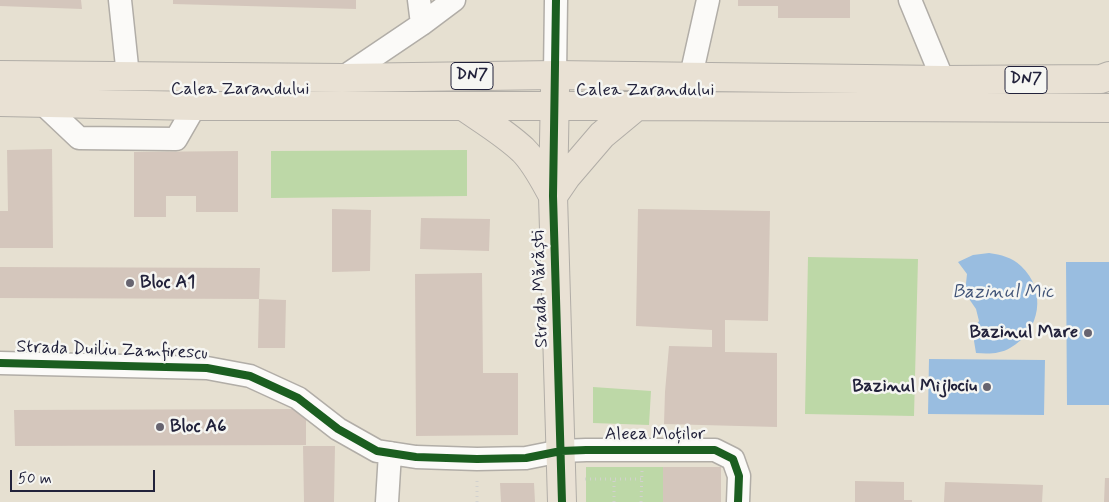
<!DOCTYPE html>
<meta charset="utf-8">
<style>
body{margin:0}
#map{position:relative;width:1109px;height:502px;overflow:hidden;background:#e6e0d1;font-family:Mynerve,sans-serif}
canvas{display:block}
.scale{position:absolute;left:10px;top:470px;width:145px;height:22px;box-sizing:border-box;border:2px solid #22223b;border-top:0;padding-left:6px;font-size:15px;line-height:18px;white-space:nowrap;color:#22223b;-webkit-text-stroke:4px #f6f6f2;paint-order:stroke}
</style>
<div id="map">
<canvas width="1109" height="502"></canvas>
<div class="scale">50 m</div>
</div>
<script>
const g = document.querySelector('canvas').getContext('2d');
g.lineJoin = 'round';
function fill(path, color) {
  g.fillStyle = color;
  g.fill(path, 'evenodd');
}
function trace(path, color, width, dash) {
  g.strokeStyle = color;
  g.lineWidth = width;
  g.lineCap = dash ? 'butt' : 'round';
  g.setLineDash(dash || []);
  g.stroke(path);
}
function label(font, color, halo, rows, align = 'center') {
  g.font = font + ' Mynerve,sans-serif';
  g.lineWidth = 5;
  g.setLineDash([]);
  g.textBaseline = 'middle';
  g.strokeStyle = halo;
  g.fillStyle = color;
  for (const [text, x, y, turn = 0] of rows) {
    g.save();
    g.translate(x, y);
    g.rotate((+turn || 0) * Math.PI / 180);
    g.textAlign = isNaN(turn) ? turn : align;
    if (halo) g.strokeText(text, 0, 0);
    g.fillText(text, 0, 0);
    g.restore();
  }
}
const green = new Path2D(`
 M467 150V196L271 198V151Z
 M808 257 918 259 914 416 805 414Z
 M593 387 651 391 649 425 593 423Z
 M586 467H663V502H586Z`);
const water = new Path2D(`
 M989 253C1001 255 1012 257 1021 266 1047 290 1041 331 1010 348 1000 354 988 354 976 353L974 341V329L979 321 976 309 965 293 967 274 958 262 973 255Z
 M1066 262H1109V405H1067Z
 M929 359 1045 360 1044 415 928 414Z`);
const building = new Path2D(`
 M0 0H81L82 9 0 6Z
 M173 0H356V9L173 4Z
 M738 0H850V18H778V6H738Z
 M52 149 53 248H0V211H8L7 150Z
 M238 151V212H196V196H166V217H134V152Z
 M332 209 371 210 370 271 332 272Z
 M638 209 770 211 768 321 725 320V352L777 353V427L664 424 665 392 669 346 712 347V330L636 326Z
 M421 218 490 219 489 251 420 249Z
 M0 267 260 268 259 299 0 298Z
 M482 273 483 373H518V435L416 436 415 274Z
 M259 299 286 300 285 348H258Z
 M306 409V445L15 446 14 410Z
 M303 446H335L334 502H304Z
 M663 467H721V502H663Z
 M1105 478H1109V502H1104Z
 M855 481 904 482V500H912V502H855Z
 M945 482 1043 485 1042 502H944Z
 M500 483H534L535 502H501Z`);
const path = new Path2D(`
 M585 479H641
 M477 502V479
 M614 502V479
 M641 502 642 471`);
const minor = new Path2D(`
 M120 0 128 76
 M419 0 422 24
 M910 0 943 80
 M555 75 556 0
 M691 76 708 0
 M342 78 422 24 454 0
 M42 103 79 138 176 139 195 106
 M0 363 207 368 250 376 298 398 338 429 377 451 416 457 477 459 526 458 561 451 586 450H715L733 459 739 476 738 502
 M387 502 390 453`);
const major = new Path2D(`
 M0 75 342 78 555 75 943 80 1101 79 1109 76
 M555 89 553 196 562 502
 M0 102 195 106H637L1109 108
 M463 106C483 120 505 133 523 150 536 163 544 180 553 196L566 177 602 135 637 106`);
const cycleway = new Path2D(`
 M556 0 553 196 562 502
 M0 363 207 368 250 376 298 398 338 429 377 451 416 457 477 459 526 458 561 451 586 450H715L733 459 739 476 738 502`);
const markers = [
 [130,283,5,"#676470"],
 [1088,333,5,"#676470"],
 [987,387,5,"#676470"],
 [160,427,5,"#676470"]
];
const shields = [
 [472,76,42],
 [1026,80,42]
];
const shieldNames = [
 ["DN7",472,76],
 ["DN7",1026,80]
];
const streetNames = [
 ["Calea Zarandului",240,90],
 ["Calea Zarandului",645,91],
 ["Strada Mărăști",541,289,-92],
 ["Strada Duiliu Zamfirescu",112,351,2],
 ["Aleea Moților",655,435]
];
const poiNames = [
 ["Bloc A1",140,283],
 ["Bazinul Mare",1078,333,"right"],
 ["Bazinul Mijlociu",977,387,"right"],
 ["Bloc A6",170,427]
];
const waterNames = [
 ["Bazinul Mic",1003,293]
];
fill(green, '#bdd8a7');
fill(water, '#99bde0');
fill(building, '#d4c6bc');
trace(minor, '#b1ada7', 25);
trace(major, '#b1ada7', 30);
trace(path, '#d2d1ce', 3, [1, 4]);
trace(minor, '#fbfaf8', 22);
trace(major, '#e9e1d4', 28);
trace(cycleway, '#1b5e20', 8);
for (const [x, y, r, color] of markers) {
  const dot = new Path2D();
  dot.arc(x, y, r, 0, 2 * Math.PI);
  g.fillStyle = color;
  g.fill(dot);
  trace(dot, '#f6f6f2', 2);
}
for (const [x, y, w] of shields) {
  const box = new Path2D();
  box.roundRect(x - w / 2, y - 13.5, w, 27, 4);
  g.fillStyle = '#f6f6f2';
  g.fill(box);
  trace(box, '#22223b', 1);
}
label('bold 16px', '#22223b', null, shieldNames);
label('18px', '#22223b', '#f6f6f2', streetNames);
label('bold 18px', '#22223b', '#f6f6f2', poiNames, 'left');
label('italic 19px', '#405377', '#f6f6f2', waterNames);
</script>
